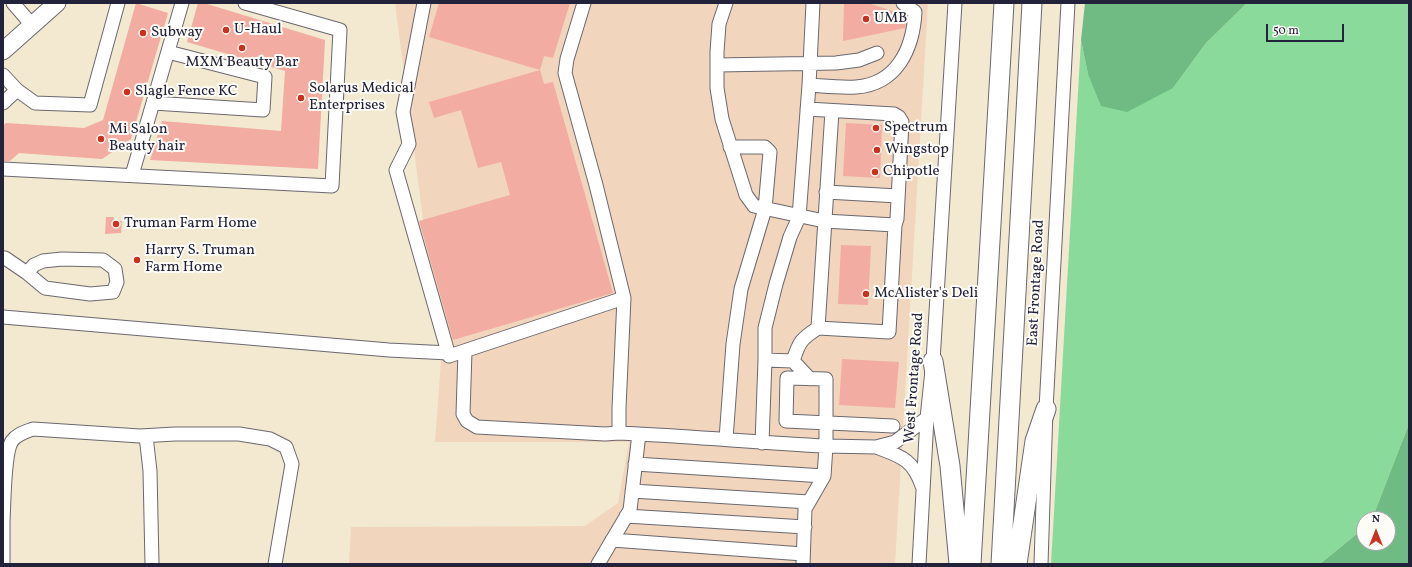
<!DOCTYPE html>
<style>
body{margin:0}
#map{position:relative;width:1412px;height:567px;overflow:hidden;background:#f2e9d0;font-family:Vollkorn,serif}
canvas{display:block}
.frame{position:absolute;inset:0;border:4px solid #22223b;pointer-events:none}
.north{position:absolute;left:1356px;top:511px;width:40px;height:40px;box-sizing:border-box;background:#fdfcf7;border:1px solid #a5a5ac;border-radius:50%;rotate:0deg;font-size:11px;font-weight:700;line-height:16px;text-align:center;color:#22223b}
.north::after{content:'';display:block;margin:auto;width:14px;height:18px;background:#c8321e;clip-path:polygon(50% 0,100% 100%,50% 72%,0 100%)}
.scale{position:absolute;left:1266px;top:24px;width:78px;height:18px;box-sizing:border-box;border:2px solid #22223b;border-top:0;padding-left:5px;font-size:12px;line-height:14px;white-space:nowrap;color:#22223b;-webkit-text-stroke:3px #fdfcf7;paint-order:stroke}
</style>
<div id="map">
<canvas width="1412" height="567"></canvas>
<div class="frame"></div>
<div class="north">N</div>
<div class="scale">50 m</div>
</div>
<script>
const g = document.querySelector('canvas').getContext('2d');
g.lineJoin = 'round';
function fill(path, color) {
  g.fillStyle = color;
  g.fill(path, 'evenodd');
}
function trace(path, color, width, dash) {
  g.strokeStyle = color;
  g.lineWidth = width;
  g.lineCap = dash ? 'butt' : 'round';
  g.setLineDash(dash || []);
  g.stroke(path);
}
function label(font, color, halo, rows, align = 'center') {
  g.font = font + ' Vollkorn,serif';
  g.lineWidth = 4;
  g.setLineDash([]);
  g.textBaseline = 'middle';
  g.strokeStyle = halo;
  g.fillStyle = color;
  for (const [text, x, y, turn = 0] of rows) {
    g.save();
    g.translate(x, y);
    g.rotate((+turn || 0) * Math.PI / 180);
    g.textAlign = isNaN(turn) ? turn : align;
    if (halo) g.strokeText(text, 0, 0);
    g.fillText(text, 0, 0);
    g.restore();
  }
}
const built = new Path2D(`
 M395 3H928L895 564H349L351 527 585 526 618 503 629 442H435L442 348 437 327Z`);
const green = new Path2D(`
 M1247 3H1409V424L1372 519H1364V528L1320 564H1051L1081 40 1088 74 1173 88 1206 43Z`);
const forest = new Path2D(`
 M1085 3H1247L1206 43 1173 88 1127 112 1101 106 1088 74 1081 40Z
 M1409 424V564H1320L1364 528V543H1388V519H1372Z`);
const building = new Path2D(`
 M136 3 168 13 131 139 102 159 19 153 10 161H3V126L6 123 84 128 103 120Z
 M198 3H204L325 40 318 169 150 160 162 121 281 131 285 71 187 42Z
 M439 3H570L553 58 544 56 540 70 429 37Z
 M844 3H868L907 16 905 28 843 41Z
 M540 70 544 84 553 82 613 293 453 340 419 221 510 195 501 162 478 168 461 110 434 118 429 102Z
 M846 123 882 125 880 178 843 176Z
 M106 217H114V220L122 221 121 233 105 234Z
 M841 245 871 246 868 305 838 304Z
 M842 359 899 362 895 408 839 405Z`);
const minor = new Path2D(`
 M13 3 32 25
 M424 3 403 112 409 144 396 170 449 356 624 298
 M584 3 567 59 565 73 596 185 624 298 619 408V433L639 434 630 510 598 564
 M726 3 719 24 717 52V88L722 119 746 195 754 206 824 221 895 225 889 332 818 328 832 111
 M717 65 836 63 859 60 877 53
 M3 75 17 90 3 103
 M809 85C824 86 841 88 856 87 897 84 913 49 915 12L903 3
 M17 90 35 103 90 105 118 3
 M153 103 263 110 265 77 168 52
 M807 109 894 114 899 117 902 122 897 219 895 225
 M3 169 332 186 340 30 245 3
 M132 175 182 3
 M826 192 898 196
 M3 258H5L27 273 45 288 90 294 113 292 117 282 115 269 103 260 62 259 43 261 34 265 27 273
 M3 317 389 350 449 353
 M465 351 463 414 467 421 477 427 605 434 619 433
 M765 360 793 361 810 379
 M793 361C799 342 801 339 818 328
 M893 426 786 421 787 378 826 379V446L876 447 895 442 927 418
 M639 434C701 437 763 443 826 446L824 476 805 509 803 564
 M146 436 150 471 152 564
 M726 439 733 344 741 289 765 209 770 152 765 147H730
 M762 443 765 360V328L776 284 790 237 799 217 809 85 813 3
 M876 447C900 456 913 459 922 486
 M635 464 824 476
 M632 491 809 502
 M626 516 805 527
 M3 522C4 506 4 452 12 441 17 434 25 432 33 429L140 436 175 434H239L270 439 286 447 292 464 275 564
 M3 522V564
 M612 540 803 554
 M919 564 927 418 933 361 955 3
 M1041 564 1046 409 1068 3`);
const major = new Path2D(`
 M3 51 57 3`);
const highway = new Path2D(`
 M933 361 950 466 959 564
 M971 564 1004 3
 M1001 564 1032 3
 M1017 564 1035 441 1046 409`);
const markers = [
 [866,19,4,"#c8321e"],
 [226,30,4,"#c8321e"],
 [143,33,4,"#c8321e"],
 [242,48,4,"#c8321e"],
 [127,92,4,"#c8321e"],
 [301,98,4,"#c8321e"],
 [876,128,4,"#c8321e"],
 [101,139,4,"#c8321e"],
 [877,150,4,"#c8321e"],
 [875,172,4,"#c8321e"],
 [116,224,4,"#c8321e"],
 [137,260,4,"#c8321e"],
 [866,294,4,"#c8321e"]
];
const poiNames = [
 ["UMB",874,19],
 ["U-Haul",234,30],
 ["Subway",151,33],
 ["MXM Beauty Bar",242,63,"center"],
 ["Solarus Medical",309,89],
 ["Enterprises",309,106],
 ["Slagle Fence KC",135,92],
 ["Spectrum",884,128],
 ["Mi Salon",109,130],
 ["Beauty hair",109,147],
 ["Wingstop",885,150],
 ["Chipotle",883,172],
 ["Truman Farm Home",124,224],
 ["Harry S. Truman",145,251],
 ["Farm Home",145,268],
 ["McAlister's Deli",874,294]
];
const streetNames = [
 ["East Frontage Road",1037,283,-87],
 ["West Frontage Road",915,378,-86]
];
fill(built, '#f2d5bd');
fill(green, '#8adb9b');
fill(forest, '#6fbb83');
fill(building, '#f3aca1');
trace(minor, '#6b686f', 15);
trace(major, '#6b686f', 19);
trace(highway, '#6b686f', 21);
trace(minor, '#fff', 13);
trace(major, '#fff', 17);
trace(highway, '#fff', 19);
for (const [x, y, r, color] of markers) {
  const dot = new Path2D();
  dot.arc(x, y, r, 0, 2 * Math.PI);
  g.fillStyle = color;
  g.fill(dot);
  trace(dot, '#fdfcf7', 1.5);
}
label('15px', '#22223b', '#fdfcf7', poiNames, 'left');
label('15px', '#22223b', '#fdfcf7', streetNames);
</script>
